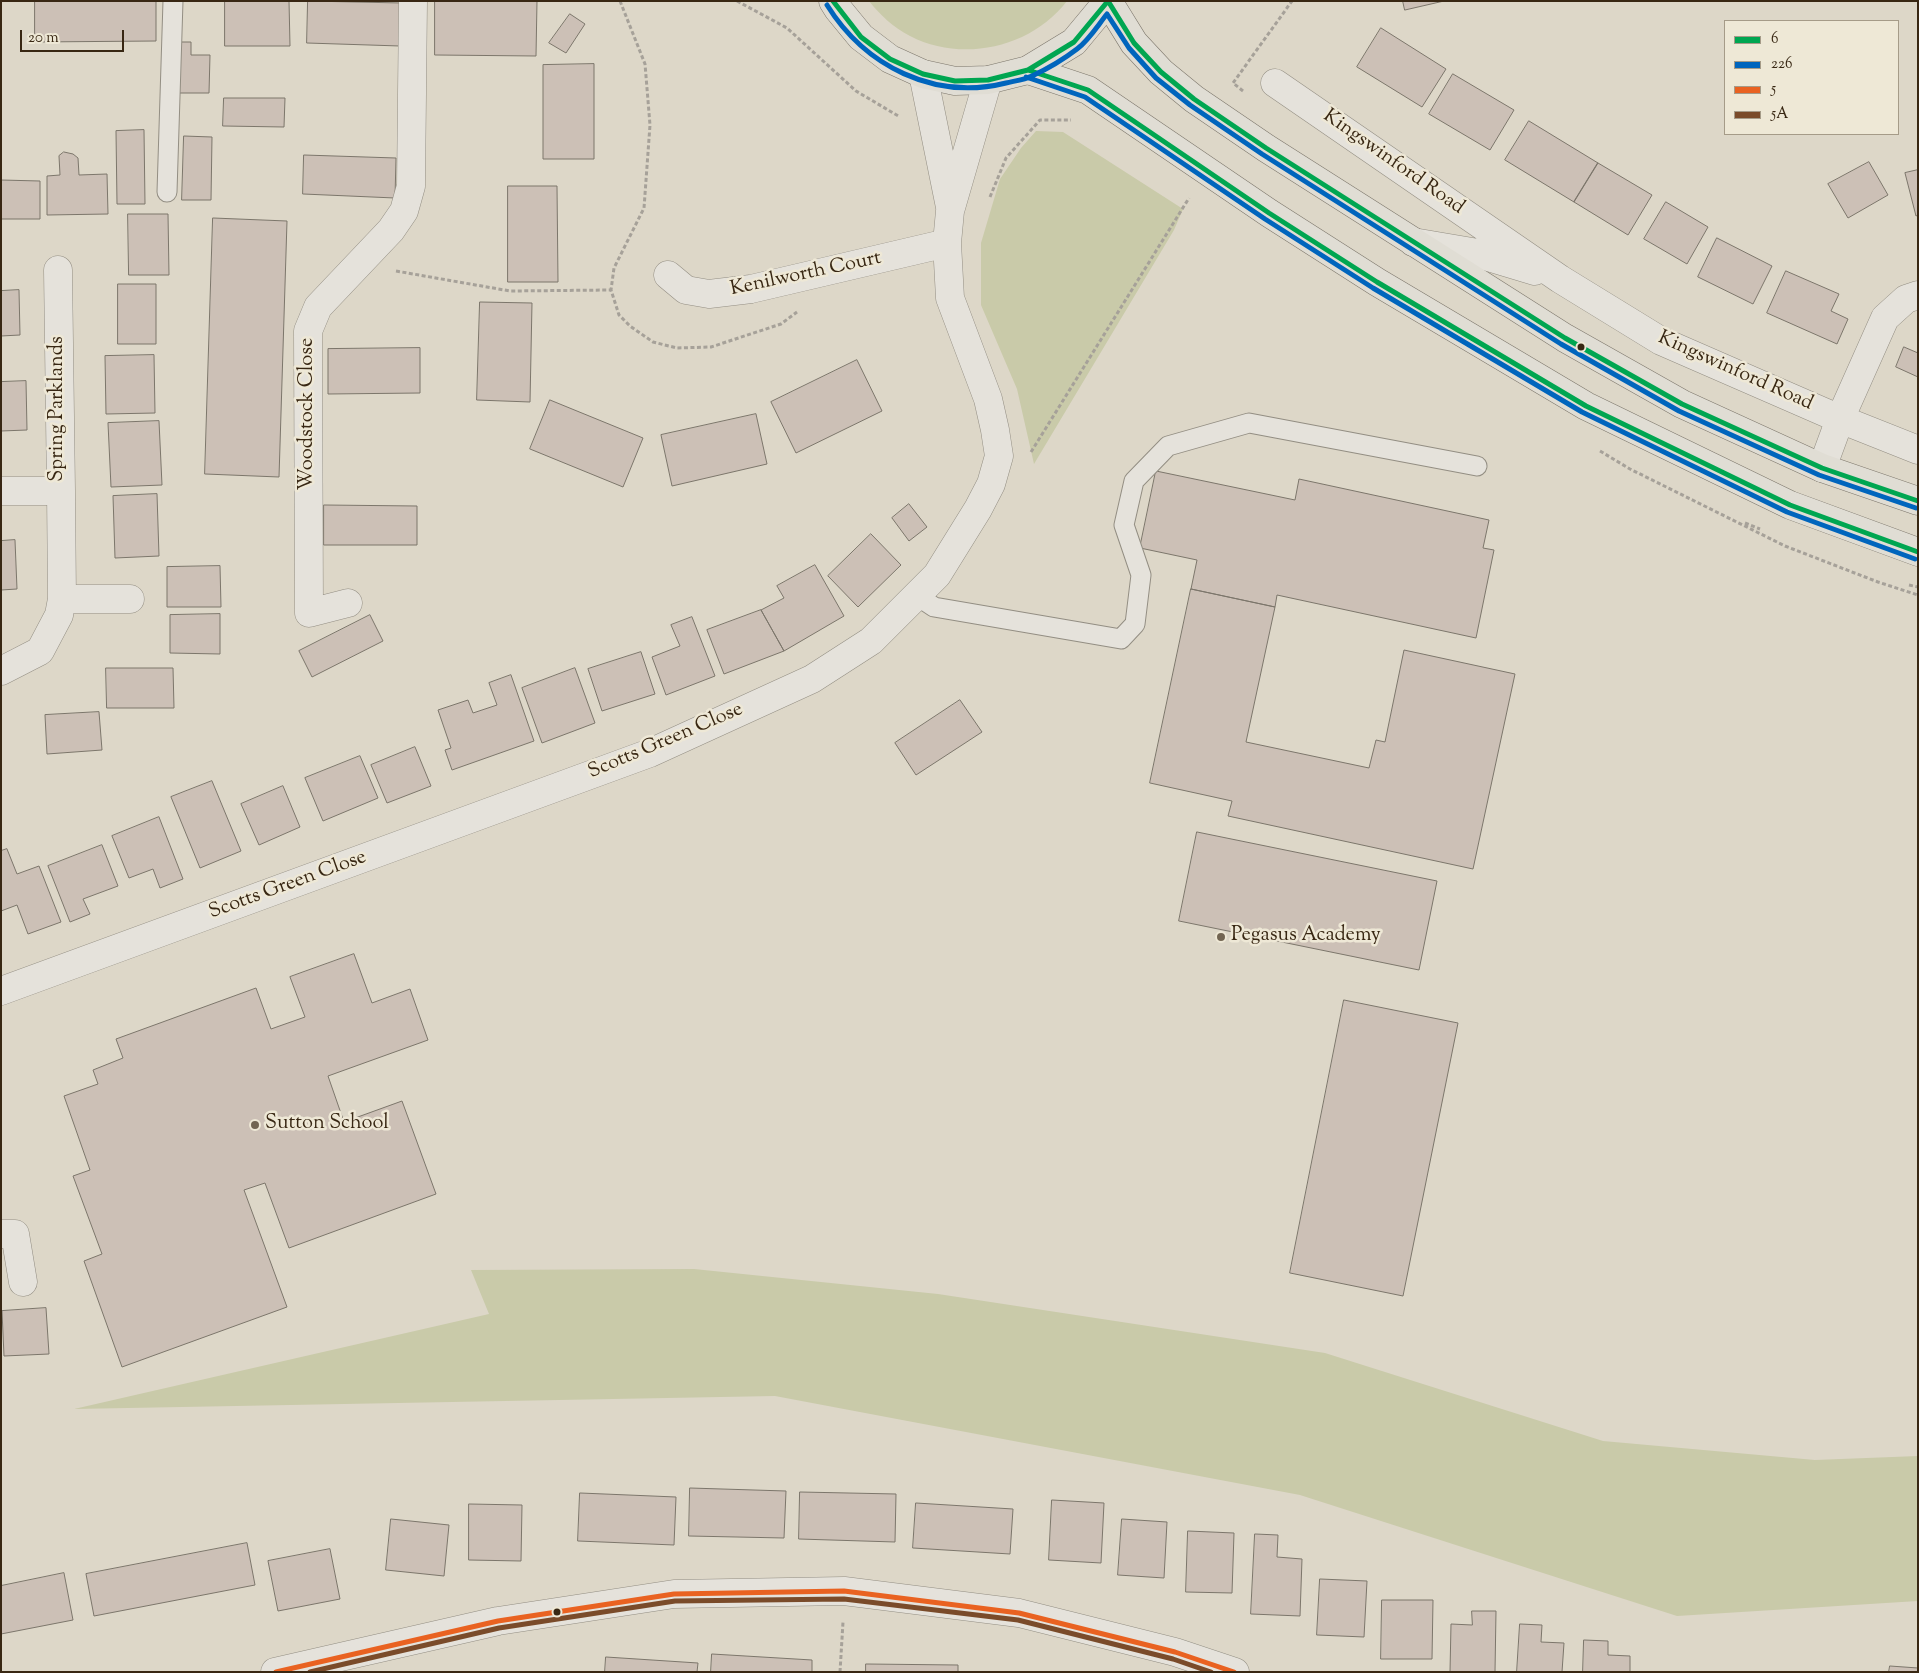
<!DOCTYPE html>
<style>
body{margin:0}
#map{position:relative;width:1919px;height:1673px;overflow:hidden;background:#ddd7c8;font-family:"Sorts Mill Goudy",serif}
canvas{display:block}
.frame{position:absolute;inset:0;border:2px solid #382713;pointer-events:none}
.legend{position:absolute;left:1724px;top:20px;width:175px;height:115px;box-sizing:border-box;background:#eee8d6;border:1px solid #a59b88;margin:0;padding:6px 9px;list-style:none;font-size:15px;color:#382713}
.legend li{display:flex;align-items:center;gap:10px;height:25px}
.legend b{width:25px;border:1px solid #a59b88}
.scale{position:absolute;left:20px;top:30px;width:104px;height:22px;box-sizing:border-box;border:2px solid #382713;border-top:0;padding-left:6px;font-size:15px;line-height:18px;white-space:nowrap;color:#382713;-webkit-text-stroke:4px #eee8d6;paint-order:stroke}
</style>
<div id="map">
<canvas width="1919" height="1673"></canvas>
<div class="frame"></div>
<ul class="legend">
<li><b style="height:6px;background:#00a651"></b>6</li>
<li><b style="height:6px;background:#0065bd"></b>226</li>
<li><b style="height:6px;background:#e96221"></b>5</li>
<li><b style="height:6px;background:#7a4b2a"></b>5A</li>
</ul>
<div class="scale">20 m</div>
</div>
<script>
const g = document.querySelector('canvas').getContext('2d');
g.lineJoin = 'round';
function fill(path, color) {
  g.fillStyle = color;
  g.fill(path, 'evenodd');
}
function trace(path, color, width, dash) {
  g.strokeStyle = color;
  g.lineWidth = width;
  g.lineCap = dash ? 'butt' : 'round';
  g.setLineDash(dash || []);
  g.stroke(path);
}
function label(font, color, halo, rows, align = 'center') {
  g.font = font + ' "Sorts Mill Goudy",serif';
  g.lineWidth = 5;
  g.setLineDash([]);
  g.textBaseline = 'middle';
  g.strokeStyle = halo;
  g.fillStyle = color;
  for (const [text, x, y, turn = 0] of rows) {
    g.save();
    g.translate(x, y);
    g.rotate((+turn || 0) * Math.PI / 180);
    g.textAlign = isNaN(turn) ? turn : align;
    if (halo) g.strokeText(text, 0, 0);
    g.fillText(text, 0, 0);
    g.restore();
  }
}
const green = new Path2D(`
 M869 1H1067C1031 48 962 63 910 36 893 27 880 15 869 1Z
 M1036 131 1063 132 1183 209 1174 230 1034 464 1017 389 981 305V243L1000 179 1021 148Z
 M694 1269 938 1294 1325 1353 1603 1441 1815 1460 1918 1456V1601L1677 1616 1300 1495 775 1396 74 1409 489 1314 471 1270Z`);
const building = new Path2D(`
 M35 1H156V41L35 42Z
 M225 1H289L290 46H225Z
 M308 1 402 3 400 46 307 43Z
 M435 1H537L536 56 435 55Z
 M1403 1H1444L1405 10Z
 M570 14 585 24 566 53 549 43Z
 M1381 28 1446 69 1422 107 1357 67Z
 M174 42H191V55H210L209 93H173Z
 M594 64V159H543V65Z
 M1453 74 1514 110 1490 150 1429 114Z
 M224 98H285L284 127 223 126Z
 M1529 121 1598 163 1574 202 1505 160Z
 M144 130 145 204H117L116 131Z
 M184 136 212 137 211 200H182Z
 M64 152 73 154 78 158 79 175 107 174 108 214 47 215V176L60 175 59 156Z
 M304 155 396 158 395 198 303 194Z
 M1869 162 1888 195 1848 218 1828 184Z
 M1598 163 1652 195 1628 235 1574 202Z
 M1918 170V215L1916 216 1905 173Z
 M1 180 40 181V219H1Z
 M508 186H557L558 282H508Z
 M1666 202 1708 227 1687 264 1644 239Z
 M128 214H168L169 275H129Z
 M213 218 287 221 279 477 205 474Z
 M1717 238 1772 266 1753 304 1698 277Z
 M1786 271 1839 294 1831 311 1848 319 1837 344 1767 313Z
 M118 284H156V344H118Z
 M19 290 20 335 1 336V291Z
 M480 302 532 303 530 402 477 400Z
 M1904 347 1918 353V377L1896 367Z
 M420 348V393L328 394V349Z
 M154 355 155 413 106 414 105 356Z
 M857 360 882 411 796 453 771 402Z
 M26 381 27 430 1 431V382Z
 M550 400 643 438 623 487 530 449Z
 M756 414 767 464 672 486 661 435Z
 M159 421 162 485 111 487 108 423Z
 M1156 471 1295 500 1299 479 1489 520 1483 548 1494 550 1476 638 1277 595 1275 607 1191 589 1197 560 1140 548Z
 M157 494 159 556 115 558 113 496Z
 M909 504 927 527 909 541 892 518Z
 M324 505 417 506V545H324Z
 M871 534 901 565 858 607 828 576Z
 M15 540 17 589 1 590V541Z
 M815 565 844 616 784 651 761 610 784 598 777 586Z
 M220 566 221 607H167V567Z
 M1191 589 1275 607 1246 742 1369 768 1376 740 1385 742 1404 650 1515 674 1473 869 1228 816 1232 801 1150 783Z
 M761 610 784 651 724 674 707 630Z
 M220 614V654L170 653V615Z
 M370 615 383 641 312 677 299 651Z
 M692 617 715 676 666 695 652 657 680 646 671 625Z
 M641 652 655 694 602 711 588 669Z
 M106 668H173L174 708H107Z
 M575 668 595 723 542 743 522 688Z
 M511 675 534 741 452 770 445 750 451 748 438 710 468 700 473 713 497 705 489 683Z
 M960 700 982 732 916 775 895 743Z
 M99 712 102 750 47 754 45 715Z
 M415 747 431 786 387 803 371 765Z
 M360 756 378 798 323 821 305 778Z
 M212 781 241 851 200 868 171 797Z
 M283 786 300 827 259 845 241 804Z
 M159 817 183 879 160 888 153 869 129 878 112 836Z
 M1197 832 1437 881 1419 970 1179 921Z
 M102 845 118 886 83 899 90 914 70 922 48 866Z
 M7 849 17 874 39 866 61 922 28 934 17 905 1 911V851Z
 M354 954 372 1003 410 989 428 1040 328 1076 344 1122 402 1101 436 1194 289 1248 265 1183 244 1190 287 1307 122 1367 84 1261 102 1254 73 1176 90 1170 64 1096 98 1084 93 1070 123 1058 116 1039 256 988 271 1029 305 1017 290 977Z
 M1344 1000 1458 1023 1403 1296 1290 1273Z
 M46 1308 49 1354 4 1356 2 1311Z
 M690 1488 786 1491 784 1538 689 1536Z
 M800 1492 896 1494 895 1542 799 1539Z
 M580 1493 676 1497 674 1545 578 1541Z
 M1052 1500 1104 1503 1101 1563 1049 1560Z
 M916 1503 1013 1509 1010 1554 913 1548Z
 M469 1504 522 1505 521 1561 469 1560Z
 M391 1519 449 1525 444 1576 386 1570Z
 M1122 1519 1167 1522 1164 1578 1118 1575Z
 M1188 1531 1234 1533 1232 1593 1186 1592Z
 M1255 1534 1278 1535 1277 1557 1302 1559 1300 1616 1251 1614Z
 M247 1543 255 1585 94 1616 86 1574Z
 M330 1549 340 1599 278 1611 268 1561Z
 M64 1573 73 1620 1 1634V1586Z
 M1320 1579 1367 1581 1364 1637 1317 1635Z
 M1382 1600H1433L1432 1659H1381Z
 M1472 1611H1496L1495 1672H1450L1451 1624 1472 1625Z
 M1520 1624 1542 1625 1541 1642 1564 1643 1562 1672H1517Z
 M1584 1640 1608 1641V1655L1630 1656V1672H1583Z
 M712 1654 812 1660V1672H711Z
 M606 1657 698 1663 697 1672H605Z
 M866 1664 958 1665V1672H866Z
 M1890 1666 1918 1668V1672H1889Z`);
const path = new Path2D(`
 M620 1 645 64 650 125 644 208 614 268 611 290 619 315 630 326 653 342 677 348 711 347 781 324 797 312
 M737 1 787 28 856 91 900 117
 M1243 91 1233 83 1292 1
 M990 197 1006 158 1040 120H1071
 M396 271 510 291 611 290
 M1600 451 1630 469 1785 546 1878 582 1918 595
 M1031 452 1189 198
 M1745 523 1760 529
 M1909 585 1918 587
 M840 1672 843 1622`);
const lane = new Path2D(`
 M167 192 173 1
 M916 595 934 607 1121 639 1135 624 1141 575 1124 525 1134 481 1168 446 1249 423 1477 466`);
const street = new Path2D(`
 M923 74 950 207
 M1275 83 1560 279 1661 341 1840 419 1918 450
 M1413 242 1472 252 1535 271
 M668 275 686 290 709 294 751 289 947 243
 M1822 468 1840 419 1885 318 1906 299 1918 295
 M1 491H61L58 270
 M62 599H130
 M348 603 309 613 308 331 318 307 391 230 404 211 411 186 413 1
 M1 671 40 651 59 615 62 599 61 491
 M1 991 650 753 812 679 871 641 937 575 978 509 991 484 999 456 995 430 988 399 950 298 947 243 950 211 988 80
 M1 1234H15L23 1282
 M275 1672 498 1621 674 1594 844 1591 1019 1613 1175 1652 1235 1672`);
const primary = new Path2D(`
 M1108 1 1134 43 1161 72 1194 99 1266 148 1565 338 1682 404 1822 468 1918 501
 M1028 70 1088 90 1269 213 1377 282 1586 406 1790 505 1918 552`);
const highway = new Path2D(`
 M833 1 838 9 861 37 890 59 923 74 955 81 988 80 1028 70 1074 42 1108 1`);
const bus1 = new Path2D(`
 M833 1 861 37 890 59 923 74 955 81 988 80 1028 70 1074 42 1108 1
 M1108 1 1134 43 1161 72 1194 99 1266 148 1565 338 1682 404 1822 468 1918 501
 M1028 70 1088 90 1269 213 1377 282 1586 406 1790 505 1918 552`);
const bus2 = new Path2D(`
 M827 5C865 66 934 101 1006 83 1014 81 1024 80 1032 76 1047 69 1064 59 1077 49 1089 40 1098 25 1107 14L1129 48 1156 78 1190 105 1262 154 1561 344 1679 411 1819 475 1916 508
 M1026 77 1085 97 1265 219 1373 288 1582 412 1787 512 1915 559`);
const bus3 = new Path2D(`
 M276 1672 498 1621 674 1594 844 1591 1019 1613 1175 1652 1234 1672`);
const bus4 = new Path2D(`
 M310 1672 499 1628 675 1601 844 1599 1018 1620 1173 1659 1211 1672`);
const markers = [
 [1581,347,4.5,"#382713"],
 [1221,937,5,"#726552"],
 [255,1125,5,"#726552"],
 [557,1612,4.5,"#382713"]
];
const streetNames = [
 ["Kingswinford Road",1393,163,35],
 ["Kenilworth Court",806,275,-12],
 ["Kingswinford Road",1735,372,24],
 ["Spring Parklands",59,409,-90],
 ["Woodstock Close",309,414,-90],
 ["Scotts Green Close",666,742,-23],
 ["Scotts Green Close",288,886,-20]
];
const poiNames = [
 ["Pegasus Academy",1231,937],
 ["Sutton School",265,1125]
];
fill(green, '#c9caa9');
fill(building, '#ccc0b6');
trace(building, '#7c766b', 1);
trace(lane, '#938e83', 21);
trace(street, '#938e83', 29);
trace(primary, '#7c766b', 29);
trace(highway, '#7c766b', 29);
trace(path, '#a6a199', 3, [4, 2.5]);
trace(lane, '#e5e2db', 19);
trace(street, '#e5e2db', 28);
trace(primary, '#e0ddd4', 28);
trace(highway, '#e0ddd4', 28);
trace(bus1, '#00a651', 5);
trace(bus2, '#0065bd', 5);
trace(bus3, '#e96221', 5);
trace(bus4, '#7a4b2a', 5);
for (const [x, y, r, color] of markers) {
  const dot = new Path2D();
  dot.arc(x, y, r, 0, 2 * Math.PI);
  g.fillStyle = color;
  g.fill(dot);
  trace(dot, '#eee8d6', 2);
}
label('20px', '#382713', '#eee8d6', streetNames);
label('20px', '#382713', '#eee8d6', poiNames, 'left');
</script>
